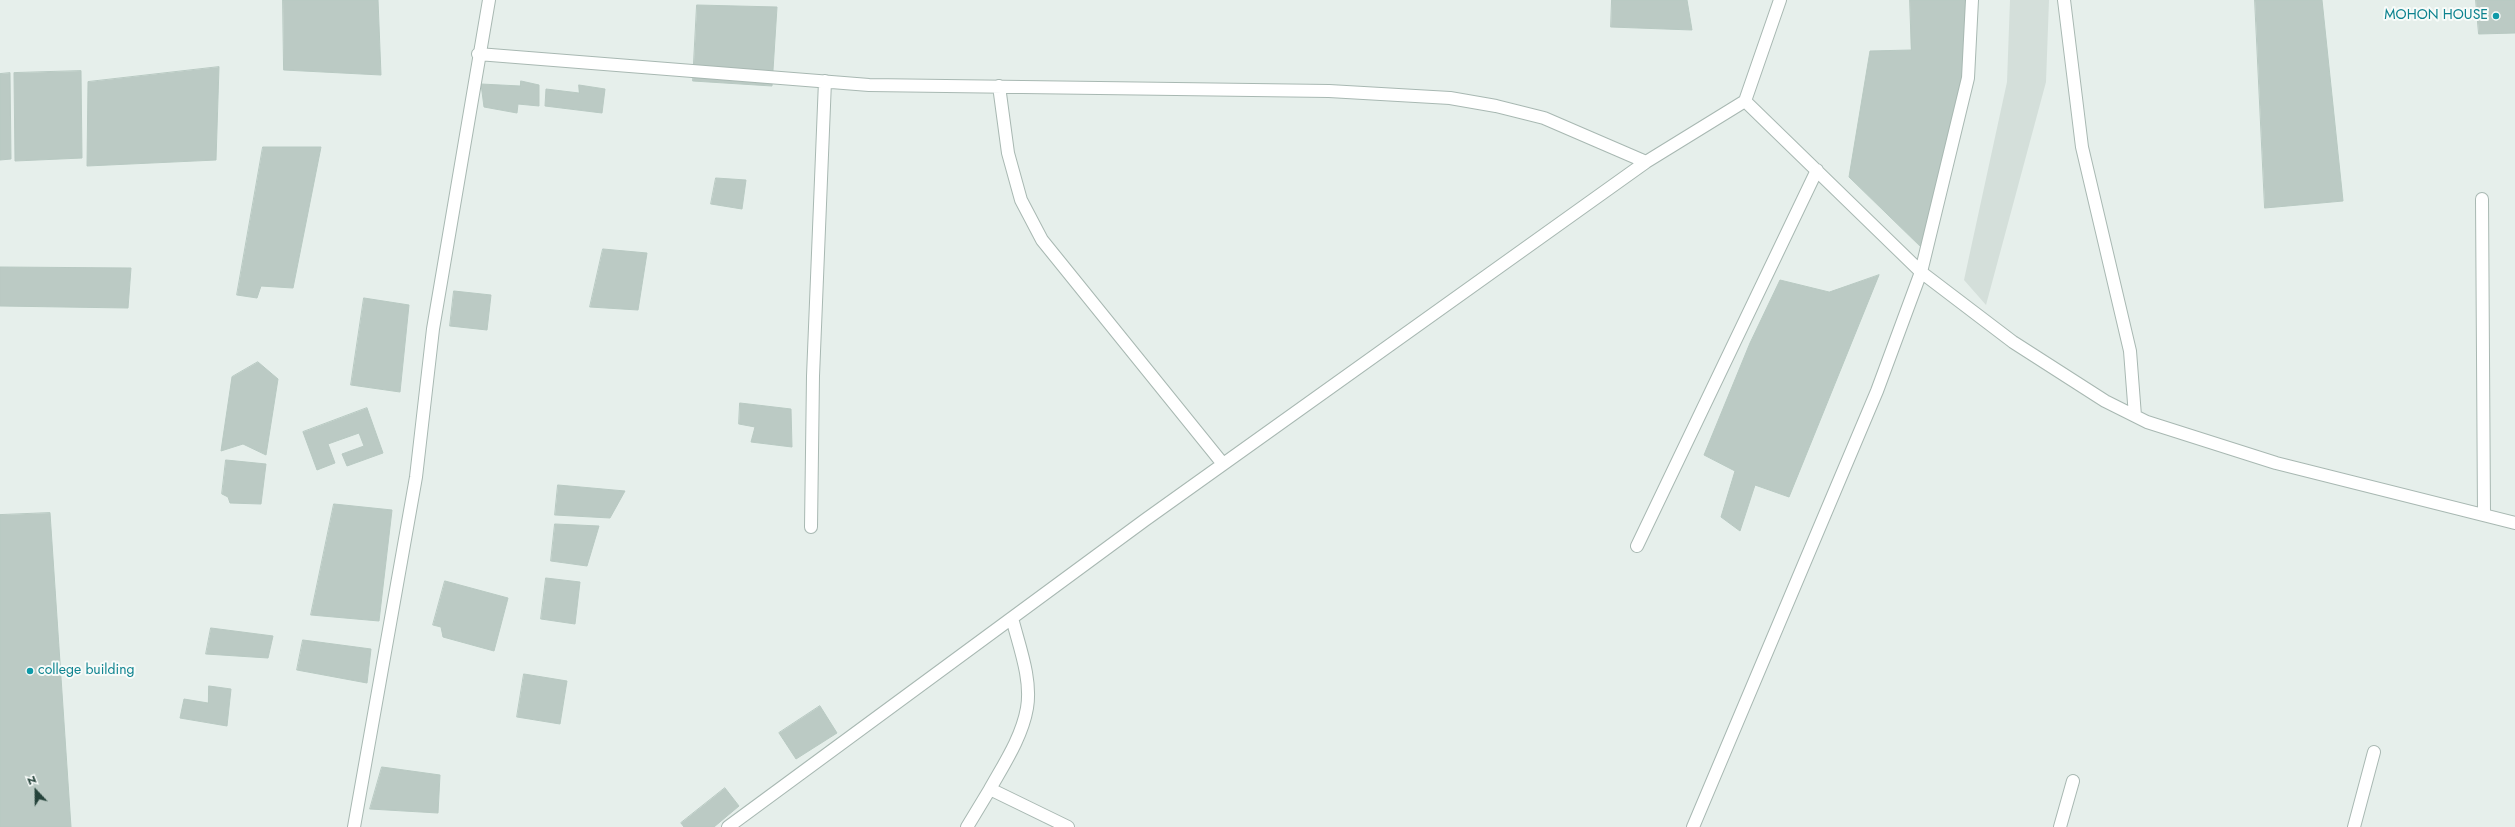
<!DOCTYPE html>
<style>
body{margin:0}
#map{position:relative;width:2515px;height:827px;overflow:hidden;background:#e6efeb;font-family:Jost,sans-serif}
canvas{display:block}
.north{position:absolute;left:16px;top:771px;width:40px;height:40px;-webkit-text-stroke:3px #f7fbf9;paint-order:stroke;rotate:338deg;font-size:11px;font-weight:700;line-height:16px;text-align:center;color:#24423a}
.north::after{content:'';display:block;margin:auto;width:14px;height:18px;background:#24423a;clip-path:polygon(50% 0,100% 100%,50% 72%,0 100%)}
</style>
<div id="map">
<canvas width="2515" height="827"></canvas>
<div class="north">N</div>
</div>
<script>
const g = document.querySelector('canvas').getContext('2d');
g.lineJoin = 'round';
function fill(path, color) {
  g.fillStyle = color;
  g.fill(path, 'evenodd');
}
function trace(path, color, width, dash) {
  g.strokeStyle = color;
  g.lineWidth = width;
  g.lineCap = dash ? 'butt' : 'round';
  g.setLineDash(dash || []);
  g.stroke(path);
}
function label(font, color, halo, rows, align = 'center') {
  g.font = font + ' Jost,sans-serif';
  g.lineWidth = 4;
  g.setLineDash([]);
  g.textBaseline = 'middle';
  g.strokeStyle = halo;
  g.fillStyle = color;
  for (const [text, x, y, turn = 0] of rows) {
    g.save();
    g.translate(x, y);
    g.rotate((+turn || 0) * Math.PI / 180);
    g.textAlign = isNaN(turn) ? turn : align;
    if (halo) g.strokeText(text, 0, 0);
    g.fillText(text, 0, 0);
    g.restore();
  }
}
const built = new Path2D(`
 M2010 0H2049L2046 82 1986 305 1964 280 2007 82Z`);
const building = new Path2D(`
 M283 0H378L381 75 284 70Z
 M1612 0H1687L1692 30 1611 27Z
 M1910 0H1967L1973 79 1923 249 1849 177 1870 51 1911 50Z
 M2255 0H2322L2343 201 2265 208Z
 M2476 0H2515V33L2479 34Z
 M697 5 777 7 772 86 693 81Z
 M219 67 216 160 87 166 88 82Z
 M81 71 82 158 15 161 14 73Z
 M10 73 11 159 0 160V74Z
 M521 81 539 85V106L518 104 517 113 484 107 481 84 520 86Z
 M579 85 605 89 602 113 545 106 546 89 579 93Z
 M263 147H321L293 288 261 286 257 298 237 295Z
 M716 178 746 180 742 209 711 204Z
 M603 249 647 253 638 310 590 307Z
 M0 267 131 268 128 308 0 306Z
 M1879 275 1789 497 1755 485 1740 531 1721 517 1735 471 1704 455 1750 343 1780 280 1829 292Z
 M454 291 491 295 487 330 450 326Z
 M364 298 409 305 400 392 351 385Z
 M258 362 278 379 266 455 243 444 221 451 232 377Z
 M740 403 791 409 792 447 751 442 755 427 739 424Z
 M367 408 383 453 347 466 342 454 364 446 359 433 328 444 335 463 317 470 303 432Z
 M226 460 266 464 261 504 230 503 228 497 222 494Z
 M558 485 625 491 610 518 555 515Z
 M334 504 392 510 379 621 311 615Z
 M50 513 71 827H0V515Z
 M555 524 599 526 587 566 551 561Z
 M546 578 580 582 575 624 541 619Z
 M445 581 508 598 494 651 443 637 441 627 433 625Z
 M211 628 273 636 268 658 206 654Z
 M303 640 371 649 367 683 297 670Z
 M524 674 567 681 560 724 517 717Z
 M209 686 231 689 227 726 180 718 184 699 208 703Z
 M820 706 837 733 796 759 779 733Z
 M382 767 440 775 438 813 370 809Z
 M725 788 739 806 714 827H684L681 823Z`);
const minor = new Path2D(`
 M2064 0 2082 147 2130 351 2135 416
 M478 54 869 85 1329 91 1450 98 1496 106 1544 118 1646 162
 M999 86 1008 153 1021 200 1042 240 1223 464
 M1745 101 1921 272 2013 342 2105 401 2147 422 2276 463 2515 523
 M2482 199 2484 515
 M811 527 813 376 825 81
 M1637 546 1817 170
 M1012 618C1019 646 1032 679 1027 708 1022 737 1004 764 990 789L1068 827
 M354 827 416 477 433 329 489 0
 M728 827 1145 520 1646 162 1745 101 1780 0
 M967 827 990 789
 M1693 827 1877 391 1921 272 1968 78 1972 0
 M2060 827 2073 781
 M2354 827 2374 752`);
const markers = [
 [2496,16,4,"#0f9aa8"],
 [30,671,4,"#0f9aa8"]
];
const cultureNames = [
 ["MOHON HOUSE",2488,16],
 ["college building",38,671,"left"]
];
fill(built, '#d4dfda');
fill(building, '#bbcac4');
trace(building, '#b8c9c2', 1);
trace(minor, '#a8b8b2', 14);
trace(minor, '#fff', 12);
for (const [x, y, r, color] of markers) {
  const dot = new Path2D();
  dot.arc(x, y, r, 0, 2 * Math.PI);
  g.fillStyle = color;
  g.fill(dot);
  trace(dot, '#f7fbf9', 1.5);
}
label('14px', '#0d838f', '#f7fbf9', cultureNames, 'right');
</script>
